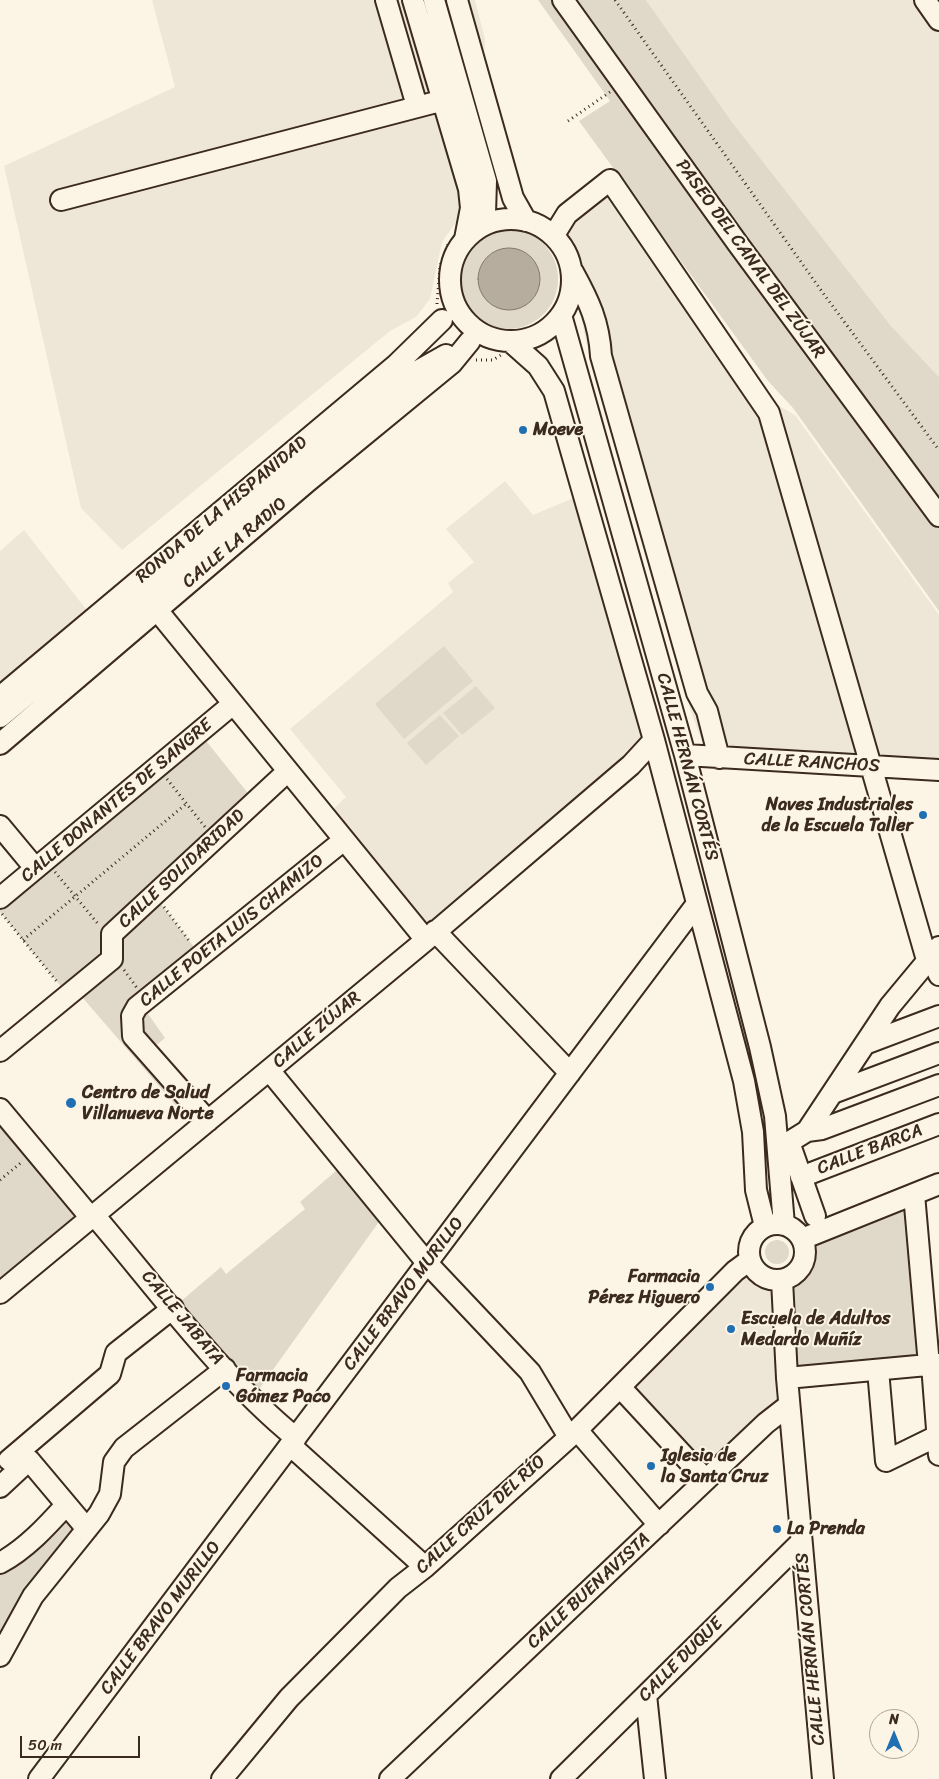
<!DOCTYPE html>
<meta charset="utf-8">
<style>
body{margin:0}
#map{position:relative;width:939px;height:1779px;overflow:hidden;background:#fcf5e5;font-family:Sriracha,sans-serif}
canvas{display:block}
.north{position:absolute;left:869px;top:1709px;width:50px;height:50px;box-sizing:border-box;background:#fcf5e5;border:1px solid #afa495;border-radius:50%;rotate:0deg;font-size:14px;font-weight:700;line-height:20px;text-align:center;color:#3b2a1e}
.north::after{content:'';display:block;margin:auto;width:18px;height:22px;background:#1f6fb2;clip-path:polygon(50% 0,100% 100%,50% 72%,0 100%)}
.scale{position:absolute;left:20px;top:1736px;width:120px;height:22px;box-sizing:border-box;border:2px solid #3b2a1e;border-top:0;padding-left:6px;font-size:15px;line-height:18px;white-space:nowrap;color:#3b2a1e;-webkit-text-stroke:4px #fcf5e5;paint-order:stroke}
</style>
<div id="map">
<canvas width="939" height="1779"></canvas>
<div class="north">N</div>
<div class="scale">50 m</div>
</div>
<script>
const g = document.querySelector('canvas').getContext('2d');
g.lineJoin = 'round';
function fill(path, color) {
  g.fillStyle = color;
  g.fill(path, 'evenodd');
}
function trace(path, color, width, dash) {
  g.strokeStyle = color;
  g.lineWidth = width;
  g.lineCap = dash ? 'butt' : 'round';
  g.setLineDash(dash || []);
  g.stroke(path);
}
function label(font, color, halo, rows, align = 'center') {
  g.font = font + ' Sriracha,sans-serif';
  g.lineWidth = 4;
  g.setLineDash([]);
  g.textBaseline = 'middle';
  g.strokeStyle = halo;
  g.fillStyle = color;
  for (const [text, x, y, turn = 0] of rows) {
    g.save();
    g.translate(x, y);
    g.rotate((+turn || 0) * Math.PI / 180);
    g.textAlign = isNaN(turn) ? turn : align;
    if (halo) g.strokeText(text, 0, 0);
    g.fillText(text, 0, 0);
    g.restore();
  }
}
const built = new Path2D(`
 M152 0H475L485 39 479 160 471 201 442 242 430 299 416 317 390 331 122 550 81 508 4 166 175 87Z
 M646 0H939V377L891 326 732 122Z
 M617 185 769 400 795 415 939 615V759L704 747 689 706 586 342 567 241 573 218Z
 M505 481 533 515 583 494 654 740 426 940 325 817 346 797 290 729 453 592 448 583 474 562 446 529Z
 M24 530 93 618 0 696V551Z
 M751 1264 756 1272 773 1280 789 1405 706 1480 620 1387Z`);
const green = new Path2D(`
 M538 0H646L732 122 891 326 939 377V611L793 408 768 381 579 121 610 101Z
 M458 279a50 50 0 1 1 100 0a50 50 0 1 1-100 0Z
 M444 646 473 681 404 739 375 704Z
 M476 686 495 708 462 735 443 713Z
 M440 715 459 736 426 765 407 743Z
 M199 732 255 802 154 895 201 956 141 1004 165 1038 148 1052 208 1121 197 1130 75 989 68 995 0 912V898Z
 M0 1109 91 1218 0 1293Z
 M345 1163 386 1212 252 1399 173 1308 221 1267 226 1274 305 1209 300 1202Z
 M914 1194 929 1365 787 1378 791 1276 803 1262 804 1244Z
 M765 1252a12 12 0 1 1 24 0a12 12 0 1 1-24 0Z
 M66 1505 87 1529 0 1656V1563Z`);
const water = new Path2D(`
 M478 279a31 31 0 1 1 62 0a31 31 0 1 1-62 0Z`);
const path = new Path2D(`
 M615 0 823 293 939 450
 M568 121 610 92
 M571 243 573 257
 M437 304 440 266 449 242
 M534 341 548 333
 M476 360H493L501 355
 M167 779 205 827
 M55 872 99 925
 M164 907 190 942
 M2 914 58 983
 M23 940 186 804
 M124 970 137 988
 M0 1180 23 1161`);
const minor = new Path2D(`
 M386 0 417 106
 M413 0 469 189 471 208 465 239
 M434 0 486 181 485 214 478 228
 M457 0 513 198 526 221
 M563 0 738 244 939 516
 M925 0 939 20
 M61 200 444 100
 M450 280a61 61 0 1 1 122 0a61 61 0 1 1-122 0Z
 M554 235 567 214 610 180 769 413 927 960
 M573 272C589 301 599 322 601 356L697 693 707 711 719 758
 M561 315 685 755 760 1047 775 1116 784 1225
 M511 342 538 366 554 391 654 740 744 1081 753 1132 756 1190 765 1226
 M157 610 426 940
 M0 697 396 365 442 320
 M0 717 407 377 446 355
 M0 744 307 482 452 363 470 341
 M685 755 939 770
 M0 826 35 868
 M0 898 233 704
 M435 931 570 1073
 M927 960 934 962 939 975
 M865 1044 939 1016
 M0 1051 112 959V934L288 771
 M269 1070 427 1263 530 1372 569 1437
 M833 1093 939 1053
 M0 1109 91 1218
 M208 1121 133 1036 132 1016 137 1007 344 840
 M807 1131 822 1129 939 1085
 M789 1142 815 1216
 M778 1149 807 1131 890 1006 939 947
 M801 1177 939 1124
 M914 1194 929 1365
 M94 1215C157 1289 221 1377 296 1438
 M749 1252a28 28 0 1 1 56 0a28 28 0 1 1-56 0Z
 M802 1239 939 1184
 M782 1280 787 1378 823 1779
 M0 1293 426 940 631 765 654 740
 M932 1365 939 1455
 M878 1370 886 1461 937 1436
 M787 1378 939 1364
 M620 1387 706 1480
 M577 1430 659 1525
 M290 1445 425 1567
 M9 1460 110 1374 116 1353 173 1308
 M0 1487 29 1460 87 1529
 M0 1563C26 1549 47 1526 66 1505
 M0 1656 33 1596 99 1514 110 1494 114 1462 124 1448 225 1369
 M646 1695 655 1779
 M39 1779 696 905
 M222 1779 289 1698 398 1588 425 1567 575 1432 735 1271 750 1260
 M390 1779 766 1423 789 1405
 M561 1779 801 1542`);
const markers = [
 [523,430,5,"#1f6fb2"],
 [923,815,5,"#1f6fb2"],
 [71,1103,6,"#1f6fb2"],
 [710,1287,5,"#1f6fb2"],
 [731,1329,5,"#1f6fb2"],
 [226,1386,5,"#1f6fb2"],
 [651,1466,5,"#1f6fb2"],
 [777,1529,5,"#1f6fb2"]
];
const streetNames = [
 ["PASEO DEL CANAL DEL ZÚJAR",750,259,54],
 ["RONDA DE LA HISPANIDAD",222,510,-40],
 ["CALLE LA RADIO",235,543,-40],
 ["CALLE RANCHOS",812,763,3],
 ["CALLE HERNÁN CORTÉS",687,767,75],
 ["CALLE DONANTES DE SANGRE",117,801,-40],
 ["CALLE SOLIDARIDAD",182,869,-43],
 ["CALLE POETA LUIS CHAMIZO",232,931,-39],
 ["CALLE ZÚJAR",317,1030,-40],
 ["CALLE BARCA",870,1150,-21],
 ["CALLE BRAVO MURILLO",404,1294,-53],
 ["CALLE JABATA",182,1318,50],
 ["CALLE CRUZ DEL RÍO",481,1515,-42],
 ["CALLE BUENAVISTA",589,1591,-43],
 ["CALLE BRAVO MURILLO",161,1618,-53],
 ["CALLE HERNÁN CORTÉS",811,1649,-95],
 ["CALLE DUQUE",681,1660,-45]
];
const poiNames = [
 ["Moeve",533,430],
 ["Naves Industriales",913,805,"right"],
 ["de la Escuela Taller",913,826,"right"],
 ["Centro de Salud",82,1093],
 ["Villanueva Norte",82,1114],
 ["Farmacia",700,1277,"right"],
 ["Pérez Higuero",700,1298,"right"],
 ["Escuela de Adultos",741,1319],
 ["Medardo Muñíz",741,1340],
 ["Farmacia",236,1376],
 ["Gómez Paco",236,1397],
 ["Iglesia de",661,1456],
 ["la Santa Cruz",661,1477],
 ["La Prenda",787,1529]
];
fill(built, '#eee6d6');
fill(green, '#e0d8c8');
fill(water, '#b7ad9e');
trace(water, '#85796b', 1);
trace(minor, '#3b2a1e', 24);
trace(path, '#3b2a1e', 3, [1, 4]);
trace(minor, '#fcf5e5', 20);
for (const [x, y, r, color] of markers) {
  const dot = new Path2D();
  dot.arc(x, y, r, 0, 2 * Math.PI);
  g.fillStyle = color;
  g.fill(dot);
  trace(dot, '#fcf5e5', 2);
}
label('18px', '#3b2a1e', '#fcf5e5', streetNames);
label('bold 18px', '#3b2a1e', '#fcf5e5', poiNames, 'left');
</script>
